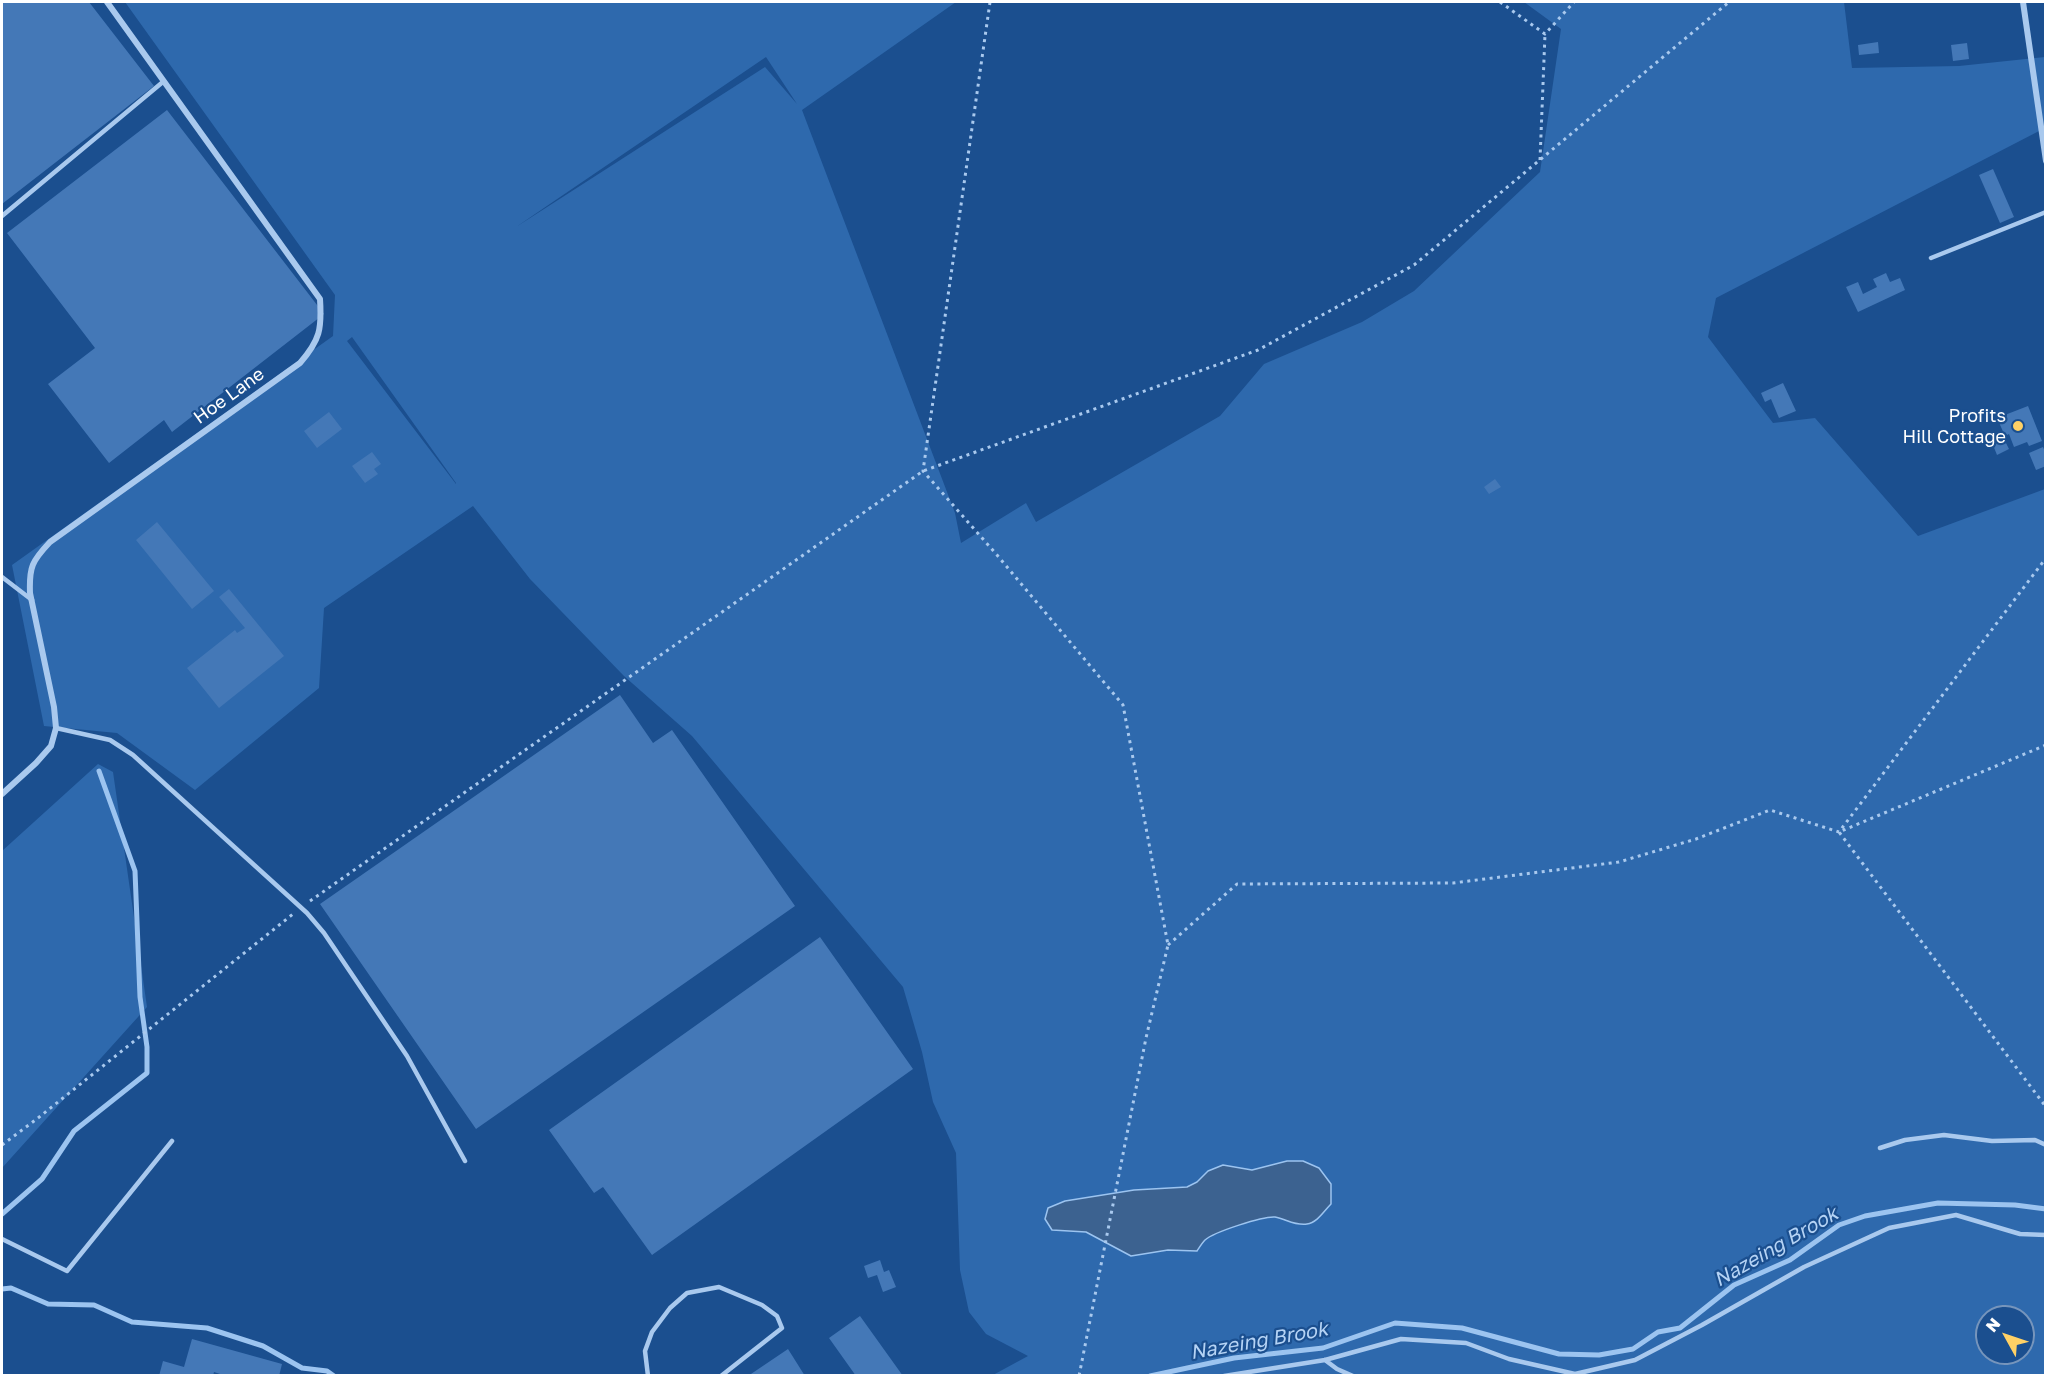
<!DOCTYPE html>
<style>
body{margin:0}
#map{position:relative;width:2047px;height:1377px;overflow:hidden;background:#1b4f8f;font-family:"Golos Text",sans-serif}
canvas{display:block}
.frame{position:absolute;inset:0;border:3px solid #fff;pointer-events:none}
.north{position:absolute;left:1975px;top:1305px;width:60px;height:60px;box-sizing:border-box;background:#1b4f8f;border:2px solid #7695bc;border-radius:50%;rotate:310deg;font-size:16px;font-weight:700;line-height:24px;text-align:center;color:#fff}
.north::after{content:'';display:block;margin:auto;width:21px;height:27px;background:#ffd166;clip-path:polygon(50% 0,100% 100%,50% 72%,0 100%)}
</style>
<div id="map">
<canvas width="2047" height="1377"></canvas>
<div class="frame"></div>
<div class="north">N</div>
</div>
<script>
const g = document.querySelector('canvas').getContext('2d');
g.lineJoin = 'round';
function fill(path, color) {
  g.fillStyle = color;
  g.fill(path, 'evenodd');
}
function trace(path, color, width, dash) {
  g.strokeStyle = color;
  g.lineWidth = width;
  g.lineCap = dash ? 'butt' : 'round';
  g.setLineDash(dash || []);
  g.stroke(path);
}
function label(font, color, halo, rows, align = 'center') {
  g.font = font + ' "Golos Text",sans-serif';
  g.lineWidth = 4.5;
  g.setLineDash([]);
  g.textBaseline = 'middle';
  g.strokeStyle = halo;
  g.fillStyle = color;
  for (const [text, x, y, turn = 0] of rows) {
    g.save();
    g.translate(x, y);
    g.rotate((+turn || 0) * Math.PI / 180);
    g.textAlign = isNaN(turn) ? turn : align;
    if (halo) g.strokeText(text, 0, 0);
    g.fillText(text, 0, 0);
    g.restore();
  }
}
const green = new Path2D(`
 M125 2H956L802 110 955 513 961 543 1026 503 1036 522 1220 416 1264 364 1362 322 1414 291 1540 172 1561 29 1524 2H1844L1852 68 1959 66 2045 57V151L2041 130 1716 298 1708 337 1773 423 1815 418 1918 536 2045 489V1375H993L1028 1356 986 1334 969 1312 960 1270 956 1153 933 1102 922 1052 903 987 692 736 624 676 530 579 473 506 324 608 319 688 195 790 117 733 44 726 12 565 333 336 335 295ZM766 57 797 104 765 67 516 227ZM352 337 456 483V484L347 341ZM1987 1317H2023V1353H1987Z
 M98 764 113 772 147 1007 2 1168V851Z`);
const water = new Path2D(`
 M1287 1161H1303L1319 1168 1331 1184V1204C1324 1211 1317 1223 1307 1224 1295 1226 1286 1219 1275 1217 1263 1216 1214 1232 1205 1240 1202 1243 1199 1248 1197 1251L1168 1250 1131 1256 1086 1232 1052 1230 1045 1219 1048 1208 1065 1201 1134 1190 1187 1187 1197 1182 1208 1171 1223 1165 1252 1170Z`);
const stream = new Path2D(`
 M2 1214 42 1179 74 1131 147 1073V1047L140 997 135 871 99 771
 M2 1289 11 1288 48 1304 94 1305 132 1322 207 1328 263 1346 302 1368 327 1371 334 1376
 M1150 1376 1234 1358 1323 1348 1395 1323 1462 1328 1559 1354 1599 1355 1633 1349 1658 1332 1680 1328 1734 1285 1790 1260 1839 1225 1865 1216 1938 1203 2015 1205 2046 1209`);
const building = new Path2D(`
 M2 2H89L154 86 2 204Z
 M1878 42 1879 53 1859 55 1858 45Z
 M1967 43 1969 59 1953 61 1951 45Z
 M167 110 324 314 172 432 164 420 109 463 48 384 95 348 7 233Z
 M1993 169 2014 217 2000 223 1979 175Z
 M1886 273 1890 282 1900 278 1905 290 1858 312 1846 287 1858 282 1863 294 1877 287 1873 279Z
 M1783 383 1796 411 1779 418 1771 399 1765 402 1761 393Z
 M2028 406 2042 441 2029 446 2027 442 2014 447 2009 434 2005 436 1997 418Z
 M329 412 342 429 317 448 304 431Z
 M2004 439 2009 449 1997 455 1993 445Z
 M2043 447 2046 454V466L2036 470 2029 453Z
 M372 452 381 464 374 469 378 474 365 483 352 466Z
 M1495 479 1501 487 1489 494 1484 487Z
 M157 522 214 591 192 609 136 540Z
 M229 589 284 656 219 708 187 668 235 630 237 633 245 628 219 597Z
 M620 695 653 743 672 730 795 906 476 1129 320 904Z
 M820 937 913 1069 652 1255 603 1187 594 1193 549 1130Z
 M880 1260 884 1272 889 1270 896 1287 883 1292 877 1275 868 1278 864 1266Z
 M860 1316 903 1376H856L829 1338Z
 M192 1339 282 1364 279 1376H226L214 1372 213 1376H159L163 1361 184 1367Z
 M788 1349 805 1376H748Z`);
const path = new Path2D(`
 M990 2 923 471 997 555 1123 705 1168 945 1146 1038 1079 1376
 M1500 2 1545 34 1574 2
 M1540 160 1545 34
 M2046 745 1839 832 2046 1107
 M310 901 923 471 1258 350 1414 265 1729 2
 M1168 945 1237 884 1453 883 1619 862 1696 839 1770 810 1839 832 2046 558
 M2 1145 38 1118 293 914`);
const lane = new Path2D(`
 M2 216 164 81
 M1931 258 2046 212
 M2 577 32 600
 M56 728 110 740 133 755 307 913 324 933 407 1056 465 1161
 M1880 1148 1905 1140 1944 1135 1992 1141 2035 1140 2046 1145
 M2 1239 67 1271 172 1141
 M1325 1360 1337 1369 1353 1376
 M648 1376 645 1351 652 1332 670 1308 687 1293 719 1287 762 1305 777 1316 782 1328 721 1376
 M1224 1376 1325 1360 1401 1339 1466 1343 1509 1359 1575 1374 1635 1360 1702 1325 1804 1267 1889 1228 1956 1215 2020 1234 2046 1235`);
const street = new Path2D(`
 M2023 2 2046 161
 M2 794 36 763 51 746 56 728 54 707 30 593C29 567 32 561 50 542L300 363C320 340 322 329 320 299L107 2`);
const markers = [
 [2018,426,6,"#ffd166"]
];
const streetNames = [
 ["Hoe Lane",229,396,-36]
];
const poiNames = [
 ["Profits",2006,416],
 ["Hill Cottage",2006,437]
];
const waterNames = [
 ["Nazeing Brook",1776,1247,-30],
 ["Nazeing Brook",1259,1341,-10]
];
fill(green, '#2e69ad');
fill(water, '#3c6290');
trace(water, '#9cc4f0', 1.5);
trace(stream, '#9cc4f0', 5);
fill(building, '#4478b7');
trace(path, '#a9c9ee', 3, [3, 4.5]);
trace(lane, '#a9c9ee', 4.5);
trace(street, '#a9c9ee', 6);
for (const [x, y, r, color] of markers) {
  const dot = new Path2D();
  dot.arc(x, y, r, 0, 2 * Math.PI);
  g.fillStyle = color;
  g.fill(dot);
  trace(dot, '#1b4f8f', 2);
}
label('18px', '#fff', '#1b4f8f', streetNames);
label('18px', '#fff', '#1b4f8f', poiNames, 'right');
label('italic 20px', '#b5d3f5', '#1b4f8f', waterNames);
</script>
